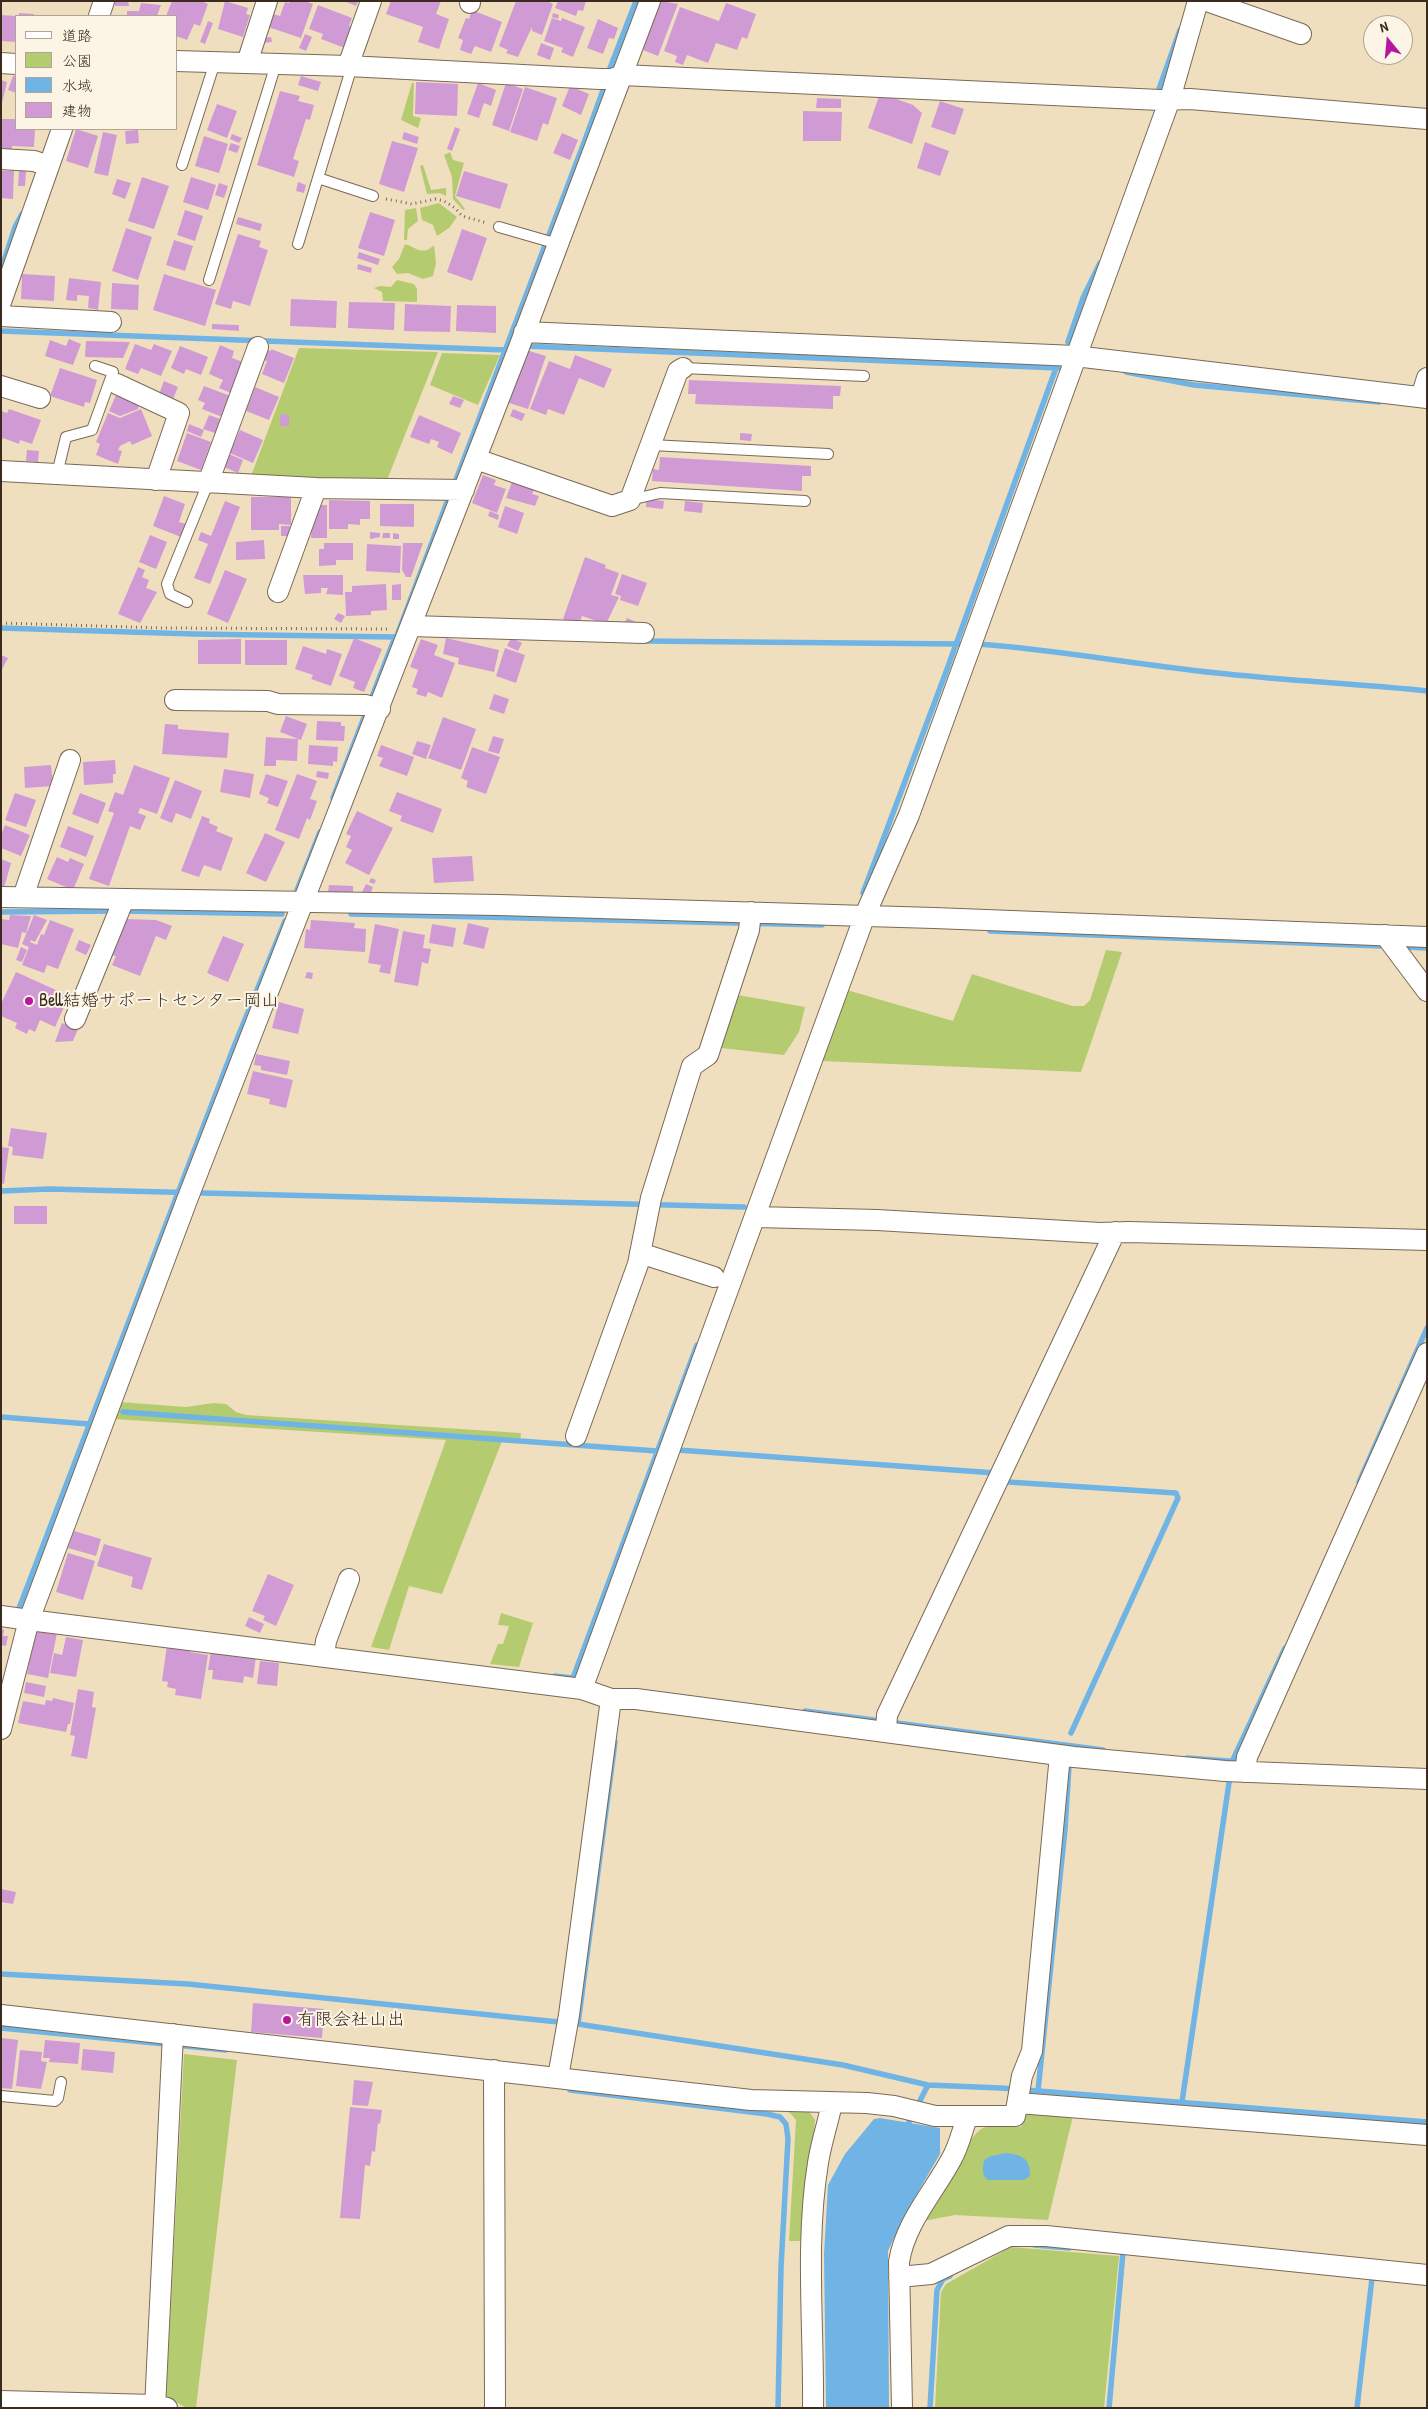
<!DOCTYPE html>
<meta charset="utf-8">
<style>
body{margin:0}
#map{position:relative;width:1428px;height:2409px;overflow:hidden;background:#f0dfbf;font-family:"Patrick Hand","Klee One",sans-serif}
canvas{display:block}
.frame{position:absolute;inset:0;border:2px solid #3b2a1e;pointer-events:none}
.legend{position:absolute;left:15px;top:15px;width:162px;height:115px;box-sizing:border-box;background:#fcf5e5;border:1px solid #afa495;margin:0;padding:6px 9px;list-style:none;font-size:15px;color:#3b2a1e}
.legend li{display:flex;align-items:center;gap:10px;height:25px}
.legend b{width:25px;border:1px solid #afa495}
.north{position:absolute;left:1363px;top:15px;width:50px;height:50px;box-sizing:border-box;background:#fcf5e5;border:1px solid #afa495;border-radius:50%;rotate:343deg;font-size:14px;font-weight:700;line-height:20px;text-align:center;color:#3b2a1e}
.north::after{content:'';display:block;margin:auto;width:18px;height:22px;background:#b5179e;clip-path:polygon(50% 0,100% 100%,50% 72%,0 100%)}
</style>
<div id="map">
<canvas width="1428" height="2409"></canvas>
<div class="frame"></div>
<ul class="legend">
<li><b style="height:6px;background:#fff"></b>道路</li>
<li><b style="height:14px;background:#b5cb70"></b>公園</li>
<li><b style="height:14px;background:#6fb4e5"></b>水域</li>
<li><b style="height:14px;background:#d09bd5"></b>建物</li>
</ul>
<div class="north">N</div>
</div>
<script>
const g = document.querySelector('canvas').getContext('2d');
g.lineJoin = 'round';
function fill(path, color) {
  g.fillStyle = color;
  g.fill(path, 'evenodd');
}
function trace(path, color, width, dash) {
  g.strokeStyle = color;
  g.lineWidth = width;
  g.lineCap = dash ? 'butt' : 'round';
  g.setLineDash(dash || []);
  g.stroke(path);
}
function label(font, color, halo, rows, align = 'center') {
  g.font = font + ' "Patrick Hand","Klee One",sans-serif';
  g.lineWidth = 4;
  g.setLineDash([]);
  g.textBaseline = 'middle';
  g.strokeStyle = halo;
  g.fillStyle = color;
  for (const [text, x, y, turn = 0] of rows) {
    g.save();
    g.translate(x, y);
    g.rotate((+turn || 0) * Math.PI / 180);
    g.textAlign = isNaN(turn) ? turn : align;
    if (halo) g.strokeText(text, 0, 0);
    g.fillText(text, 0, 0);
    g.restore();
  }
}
const green = new Path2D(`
 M412 83H414L413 116 421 118 418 128 401 120Z
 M450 152 453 160 464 163 455 196 465 209 463 210 453 199 452 177 444 155Z
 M423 165 431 190 446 188V196L440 193 427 194 420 166Z
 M439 203 457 217 449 228 437 236 433 225 422 220 420 208Z
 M416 208 418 221 408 229 407 240H404L405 210Z
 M405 244C417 248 423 256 434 245L436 263 433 276 423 279 408 273 397 274 392 267 399 259Z
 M397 280 414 284 417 289V302L383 301 382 292 374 288 380 286 391 287Z
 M299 348 438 352 387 480 251 476Z
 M442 353 500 355 478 405 430 385Z
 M1106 950 1122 952 1081 1072 821 1061 847 990 953 1021 972 974 1072 1006H1084L1090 1000Z
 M738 995 805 1007 799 1032 784 1055 721 1048Z
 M120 1402 186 1407 214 1403 226 1404 236 1412 246 1415 521 1433 520 1442 502 1441 442 1594 409 1586 389 1650 371 1647 446 1440 113 1419Z
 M501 1613 533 1623 519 1667 490 1664 498 1644H503L509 1626 498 1625Z
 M184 2054 237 2060 196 2408H187L166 2397Z
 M781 2108 808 2110 815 2120 805 2241H789L796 2120 791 2114Z
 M1025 2113 1073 2116 1048 2220 955 2215 923 2221C933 2204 968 2134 983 2128 994 2123 1009 2126 1021 2127Z
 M1011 2247 1119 2256 1104 2408H935L941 2292 946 2284Z`);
const water = new Path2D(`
 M880 2118 940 2128V2154L903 2218 888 2251 889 2408H826L824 2254 828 2185 845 2154 874 2119Z
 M1006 2153C1022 2155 1030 2158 1030 2176L1024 2180H988C981 2175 983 2168 984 2160L991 2156Z`);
const stream = new Path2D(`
 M610 68 636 1
 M1159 89 1180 30
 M1 270 15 227 22 214
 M1 331 505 350
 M1068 342 1083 298 1100 263
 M524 346 1058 368
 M1126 372 1194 385 1379 402
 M454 485 585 140 611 68 616 67
 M1 628 194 634 395 637 401 634
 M398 633 450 494
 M642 641 959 644
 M978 644C1061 650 1144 666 1227 674 1293 681 1360 684 1427 691
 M333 798 395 637
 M297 890 320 832
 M863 893 946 672 1056 368
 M123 911 282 914
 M1 912 114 911
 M351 914 822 925
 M990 931 1380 946
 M1403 947 1427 948
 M1 1191 49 1189 744 1207
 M123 1412 657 1451
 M1 1417 89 1424
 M678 1450 995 1473
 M1008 1482 1176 1493 1178 1498 1071 1733
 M1359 1482 1427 1328
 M18 1611 233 1049 285 921
 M555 1676 573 1678 697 1345
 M805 1711 1103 1750
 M1187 1758 1242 1762
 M1231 1764 1285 1648
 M1 1974 188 1984 578 2024 843 2065 928 2085
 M578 2024 615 1742
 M1 2028 226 2050
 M570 2090 767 2114 780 2117 786 2124 788 2139 781 2267 778 2408
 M1038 2091 1065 1829 1069 1766
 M1182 2102 1230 1776
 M906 2128 928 2085 1001 2088 1427 2122
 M1034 2245 1069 2248
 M930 2408 937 2290 943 2279 950 2276
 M1109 2408 1123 2252
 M1357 2408 1372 2278`);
const building = new Path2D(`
 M128 1 129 6H115L114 2Z
 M172 1H201L208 4 200 26 194 24 187 40 176 36V16H166Z
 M225 1 248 8 246 14 250 15 243 37 218 29Z
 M290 1H305L313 4 301 38 268 27 273 14 280 16 285 2 289 3Z
 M344 1H358L356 6Z
 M391 1H441L436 14 449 19 439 49 418 42 423 27 386 14Z
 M516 1H547L553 4 542 35 532 31V27L518 57 506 53 508 50 499 46Z
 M558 1H586L583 11 578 10 576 16 555 8Z
 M661 1 678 4 658 56 643 50Z
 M141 3 161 5 157 16H127V11H139Z
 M726 3 756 14 747 39 742 37 737 50 716 43 708 63 687 55 683 65 675 62 677 56 664 51 680 7 719 21Z
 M318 5 352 18 349 26 353 27 345 48 321 39 323 34 309 29Z
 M472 10 502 22 491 52 475 46 471 54 460 50 463 40 458 38 466 18 469 19Z
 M19 13 34 14V16H19Z
 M553 13 559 15 558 19 552 17Z
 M1 15 16 16V42L1 41Z
 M552 18 561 21 562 18 585 27 573 57 561 52 563 48 544 41Z
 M598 19 618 28 614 39 609 38 603 54 587 48Z
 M208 21 213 23 205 44 200 42Z
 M305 34 312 37 306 51 299 48Z
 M271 37 272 42 262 43 261 38Z
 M541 43 554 48 550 60 537 55Z
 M13 76H16V93L8 90Z
 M301 76 321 82 318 91 298 85Z
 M1 80 7 82 2 103H1Z
 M416 82 458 84 457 116 415 114Z
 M478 83 496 90 491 106 484 103 479 118 467 114Z
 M506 83 523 89 509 131 492 125Z
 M570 86 589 94 581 115 562 106Z
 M525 87 557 98 548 125 543 123 537 141 510 132Z
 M280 91 300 96 298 101 314 105 310 120 306 119 293 159 299 161 294 177 257 165Z
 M880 93 913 105 922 113 912 144 868 128Z
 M817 98 841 99V108H816Z
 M940 101 964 109 955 135 931 127Z
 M217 104 237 111 227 138 207 130Z
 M803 111 842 112 841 141H803Z
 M1 119H16V129H35L34 147 12 146V150H1Z
 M455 127 460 129 452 151 447 149Z
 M76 129 98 136 88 168 66 161Z
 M138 130 139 143 126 144 125 131Z
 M103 132 117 135 108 176 94 173Z
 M404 132 419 137 417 144 402 139Z
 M562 133 578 140 570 160 553 153Z
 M232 134 242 138 239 143 230 139Z
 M204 136 228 144 219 173 195 166Z
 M392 141 418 148 404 192 379 184Z
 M925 142 949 151 940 176 917 168Z
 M231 143 240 146 237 153 228 150Z
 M1 171H14L13 199 1 198Z
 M19 171H26L25 186H18Z
 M464 171 508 184 500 209 456 196Z
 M142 177 169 186 154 229 128 221Z
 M191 177 216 185 208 210 183 202Z
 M117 179 131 183 125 199 112 194Z
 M298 182 306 185 304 193 296 191Z
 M219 183 228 186 224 198 215 195Z
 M185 210 203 216 195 241 177 235Z
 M370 212 395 220 384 256 358 248Z
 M238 217 262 224 260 231 236 224Z
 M126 228 152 237 138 280 112 271Z
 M462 229 487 238 472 281 447 272Z
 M238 234 261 241 259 247 268 250 250 306 233 301 231 309 215 304Z
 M174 240 193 246 185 271 166 265Z
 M359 252 380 259 378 265 357 258Z
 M358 264 372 268 371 273 357 269Z
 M22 274 55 276 54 301 21 299Z
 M164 274 216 290 205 326 153 310Z
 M69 278 101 282 98 310 88 308 89 296 77 295V301L66 300Z
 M112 283 139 285 138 310 111 309Z
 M291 299 337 301 336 328 290 326Z
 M349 302 395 303 394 330 348 328Z
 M405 304 451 306 450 332 404 331Z
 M457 305 496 306V333L456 331Z
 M212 324 239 325V331L212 329Z
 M69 339 81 344 73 365 45 356 50 340 66 346Z
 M86 341 130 342 123 358 85 357Z
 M135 344 151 350 154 344 172 351 161 376 141 368 138 374 125 369Z
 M220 345 234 351 232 358 246 363 233 394 219 388 223 380 209 374Z
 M180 346 208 357 201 375 186 369 184 374 171 368Z
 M271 349 294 358 284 383 262 374 267 361 264 360 268 350 271 351Z
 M526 350 546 356 528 409 509 403Z
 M575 355 612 369 604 388 579 378 564 415 548 409 546 415 530 409 549 361 570 369Z
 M60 368 97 380 90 403 85 402 84 407 50 396Z
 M689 380 841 386 840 396H833V409L695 404 696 394H688Z
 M164 381 178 387 173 399 159 394Z
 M204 386 233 397 225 418 202 409 205 403 198 400Z
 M255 387 279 397 269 420 246 411Z
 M116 395 139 405 138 409 120 416 109 411Z
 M453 396 464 400 460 408 449 404Z
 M9 409 41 420 32 444 20 440 19 444 3 438 1 442V411L7 413Z
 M141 409 152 436 132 445 130 441 120 446 118 450 122 451 118 464 96 455 100 444 96 442 108 413 120 418Z
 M513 409 525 414 522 421 510 416Z
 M280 414 289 415V426H280Z
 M209 415 223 420 218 434 203 429Z
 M419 415 461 433 452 454 437 447 439 442 431 439 429 444 410 437Z
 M189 424 204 430 201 437 187 431Z
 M240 430 263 440 253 463 230 453Z
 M187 433 211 442 201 470 177 461Z
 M740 433 752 434 751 441 740 440Z
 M27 450 39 451 38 462 26 461Z
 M229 454 243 460 238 473 224 467Z
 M660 457 811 466V476H802V491L652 481 653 469 659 470Z
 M483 475 496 480 494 485 506 489 497 513 472 503Z
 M512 482 534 490 532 494 539 496 535 506 506 498Z
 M164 496 185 504 179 522 186 524 181 537 153 526Z
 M251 497H291V525L279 524V530H251Z
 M646 499 664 501 663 509 646 507Z
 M329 500 370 501V519H360V525L348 524V529H329Z
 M225 501 240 507 210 584 194 578 208 544 198 540 201 532 211 536Z
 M685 501 703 503 702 513 684 511Z
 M380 504H414V527L380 526Z
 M321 505H327V538H311L312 519Z
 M505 506 524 513 517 534 498 527Z
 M490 511 499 515 498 520 488 516Z
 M281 526H290V536H281Z
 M370 532 380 533V537L370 539Z
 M383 533H390V538H382Z
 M393 533 399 534V539H393Z
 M150 535 167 542 156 569 139 562Z
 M264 540 265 559 236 560V542Z
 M324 543H353V560H336V565L319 566V549H324Z
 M403 543H423L411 577H406L402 570Z
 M367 544 401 546 400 573 366 571Z
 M585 557 606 565 605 568 619 573 611 595 619 597 606 624 582 616 579 625 563 619Z
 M138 567 145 570 142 577 149 580 146 588 157 592 140 623 118 614Z
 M225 570 247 579 228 623 207 614Z
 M622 574 647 583 638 606 620 600 621 596 615 594Z
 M303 575H343V595L326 594 328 588H321V593L305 594Z
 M386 584 387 610 371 611V615L346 616 345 592H352V586Z
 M401 584V600H392V585Z
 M338 613 345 616 341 623 334 619Z
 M627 618 636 622 633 629 624 625Z
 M354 638 382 649 364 692 353 688 355 682 339 676Z
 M446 638 499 650 494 672 458 664 459 658 443 654Z
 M511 638 522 643 518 651 507 646Z
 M241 639V664H198V640Z
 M421 639 438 645 434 655 455 663 442 698 428 692 426 697 416 694 418 689 412 687 418 670 410 667Z
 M245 640H287V665H245Z
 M303 646 326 654 327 649 342 654 331 686 311 679 313 675 295 669Z
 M505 648 525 655 516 683 496 676Z
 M1 655 8 658 1 671Z
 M494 694 509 699 504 714 489 709Z
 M286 716 307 724 301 740 280 732Z
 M443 717 476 729 461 770 428 758Z
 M317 721 341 722V726H345L344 741 316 740Z
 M165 724 178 725V729L229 733 227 758 162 754Z
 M493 736 504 739 499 754 488 751Z
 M266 737 298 739 297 761 276 760V766H264Z
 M417 741 431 745 426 759 412 754Z
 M309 745 338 747 337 762 333 761V766L308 764Z
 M381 745 414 757 407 776 379 766 383 758 377 756Z
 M472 747 500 757 486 794 466 787 468 781 461 778Z
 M115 760 116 774H113V783L84 785 83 762Z
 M51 765 53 786 25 788 24 767Z
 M134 765 170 778 157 814 140 808 138 813 146 816 140 830 130 826 109 886 89 879 114 813 108 811 115 792 123 795Z
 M224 769 254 774 250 798 220 792Z
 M317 771 329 773 328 779 316 777Z
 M266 774 288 781 278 807 267 803 269 798 259 794Z
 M297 774 317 781 310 799 317 801 310 820 307 818 299 839 275 830Z
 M175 780 202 791 191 819 176 813 172 823 160 818Z
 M397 792 442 809 433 833 400 821 402 816 389 811Z
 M15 793 36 800 26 827 5 820Z
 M80 793 106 803 98 824 72 814Z
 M357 811 393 828 369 875 345 863 352 850 346 847 351 836 346 834Z
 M202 816 210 819 209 823 218 827 216 831 233 838 221 871 204 865 199 877 181 871Z
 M5 825 30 835 21 856 1 848V835Z
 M68 826 94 836 86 857 60 847Z
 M265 833 285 842 266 882 246 873Z
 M472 856 474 881 434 883 432 858Z
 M57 857 68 862 70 858 84 864 73 890 47 879Z
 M1 859 11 863 4 888 1 887Z
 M371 878 376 880 374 884 369 882Z
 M366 884 373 887 370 895 362 892Z
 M329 885 353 886V893L328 892Z
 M10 915 31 916 26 933 22 932 18 948 1 944V919L9 920Z
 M34 915 47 920 35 942 31 940 30 942 37 945 41 934 44 935 50 920 74 929 58 969 47 965 44 973 22 965 29 947 22 944Z
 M126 919 156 920 172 926 166 940 156 936 140 976 112 965 116 956 111 955Z
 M311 920 355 923 354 928 366 929 365 952 304 948 306 929 310 930Z
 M468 923 489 928 484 949 463 944Z
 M375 924 399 929 390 974 379 972 381 965 368 963Z
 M432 924 456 928 453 947 429 943Z
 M403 931 425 935 423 948 431 949 428 964 422 962 418 986 394 982Z
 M223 936 244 944 228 982 207 973Z
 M79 940 91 945 86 955 75 950Z
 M21 947 27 950 22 962 16 960Z
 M16 972 69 996 55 1027 40 1020 35 1032 29 1029 27 1034 15 1028 17 1023 1 1016V1004Z
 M307 972 313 973 312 979 305 978Z
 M279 1002 304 1009 298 1034 272 1028Z
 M62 1023 78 1029 73 1041 55 1042Z
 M256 1054 290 1061 287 1075 261 1070V1066L254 1065Z
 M253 1071 293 1080 286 1108 269 1104 270 1099 247 1094Z
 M11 1128 47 1133 43 1159 12 1155 13 1147 8 1146Z
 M1 1147 9 1148 4 1184 1 1183Z
 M14 1206H47V1224H14Z
 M74 1531 101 1539 96 1556 68 1548Z
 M104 1544 152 1558 142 1590 131 1587 133 1577 97 1566Z
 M68 1553 95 1561 83 1600 56 1592Z
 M268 1574 294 1585 276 1626 263 1620 265 1616 252 1611Z
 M249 1617 264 1624 260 1633 245 1626Z
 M1 1629 4 1630 3 1636H8L6 1646 1 1645Z
 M36 1629 57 1633 48 1678 27 1674Z
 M66 1637 83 1640 76 1677 50 1673 54 1653 62 1655Z
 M167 1645 191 1648 190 1652 208 1655 201 1699 175 1695 176 1689 167 1687 168 1682 162 1681Z
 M211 1651 256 1657 253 1678 244 1676 243 1683 212 1679 213 1670H208Z
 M260 1661 279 1663 277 1686 257 1684Z
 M26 1682 46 1686 44 1697 24 1693Z
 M78 1689 94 1692 92 1707 96 1708 87 1759 71 1756 75 1736 70 1735Z
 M53 1698 74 1703 70 1724H68L66 1732 18 1723 23 1701 45 1705 46 1700 52 1701Z
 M1 1889 16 1892 13 1904 1 1902Z
 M253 2003 324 2009 322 2038 251 2032Z
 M2 2038 18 2040 12 2089 1 2088Z
 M45 2040 80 2043 78 2064 49 2062 50 2058H43Z
 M83 2049 115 2052 113 2073 81 2070Z
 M20 2050 42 2052 41 2061 47 2062 41 2089 16 2086Z
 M354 2080 373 2082 368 2106 352 2105Z
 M350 2107 382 2110 380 2124 378 2123 375 2152 372 2151 370 2166 365 2165 360 2219 340 2218Z`);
const path = new Path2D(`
 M386 199 412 204 435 199 444 201 455 208 462 216 487 223
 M1 623 163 628 388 629`);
const lane = new Path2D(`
 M182 165 215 62
 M318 178 373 196
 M499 227 558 244
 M298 244 352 66
 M209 280 276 64
 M683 368 864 376
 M651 445 828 454
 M57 474 66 437 92 430 113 372 95 366
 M630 500 660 493 805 501
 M187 602 170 594 167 584 208 483
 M1 2096 55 2101 58 2098 61 2082`);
const street = new Path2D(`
 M650 1 518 350 187 1200 29 1620 582 1689 611 1699H636L1074 1757 1225 1771 1427 1779
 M1207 1 1301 34
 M470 3V1
 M99 16 104 1
 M176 61 348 66 600 79H612L622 75 1160 100 1190 99 1427 119
 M1 63 16 64
 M247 63 267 1
 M348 66 371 1
 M1 159 34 161 49 166
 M1 302 62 129
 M1 316 111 322
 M524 332 1075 356 1427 398
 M117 384 179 413 156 480
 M1 386 40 398
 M1421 397 1427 378
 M476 459 612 506 630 500 678 371 683 368
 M1 471 316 488 464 490
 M208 483 258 347
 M278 592 316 488
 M411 626 644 633
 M175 700 268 701 278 704 366 705 380 709
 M1 897 499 905 934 918 1427 937
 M23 897 70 760
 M1385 935 1427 991
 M75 1019 124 899
 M755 1217 877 1220 1100 1233 1129 1232 1427 1240
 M640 1253 714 1277
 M576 1436 638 1264 651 1198 692 1066 708 1055 749 930 751 912
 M1 1616 29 1620 1 1729
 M324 1657 326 1641 349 1579
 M582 1689 865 915 909 815 1170 99 1198 1
 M886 1731 887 1715 1115 1232
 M1245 1772 1247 1757 1427 1353
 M1 2015 751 2100 867 2103 894 2106 935 2116H1015L1022 2076 1032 2051 1060 1755
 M494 2070 495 2408
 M558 2077 569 2015 611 1699
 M1018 2103 1427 2135
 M899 2277 931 2274 1009 2236H1046L1427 2275
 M1 2401 155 2405 167 2408
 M155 2408 173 2034
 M813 2408C814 2326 805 2243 818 2163 821 2143 828 2123 832 2103
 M902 2408 899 2262C905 2223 934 2192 952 2158 959 2146 962 2131 967 2118`);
const markers = [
 [29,1001,5,"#b5179e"],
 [287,2020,5,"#b5179e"]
];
const poiNames = [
 ["Bell結婚サポートセンター岡山",39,1001],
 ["有限会社山出",297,2020]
];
fill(green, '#b5cb70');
fill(water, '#6fb4e5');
trace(stream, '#6fb4e5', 5.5);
fill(building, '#d09bd5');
trace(lane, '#7a6956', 12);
trace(street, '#7a6956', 22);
trace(path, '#7a6956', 3, [1, 4]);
trace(lane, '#fff', 10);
trace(street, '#fff', 20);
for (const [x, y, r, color] of markers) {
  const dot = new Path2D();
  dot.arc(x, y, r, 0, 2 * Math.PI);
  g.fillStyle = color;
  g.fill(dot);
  trace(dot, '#fcf5e5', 2);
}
label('18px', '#3b2a1e', '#fcf5e5', poiNames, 'left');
</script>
